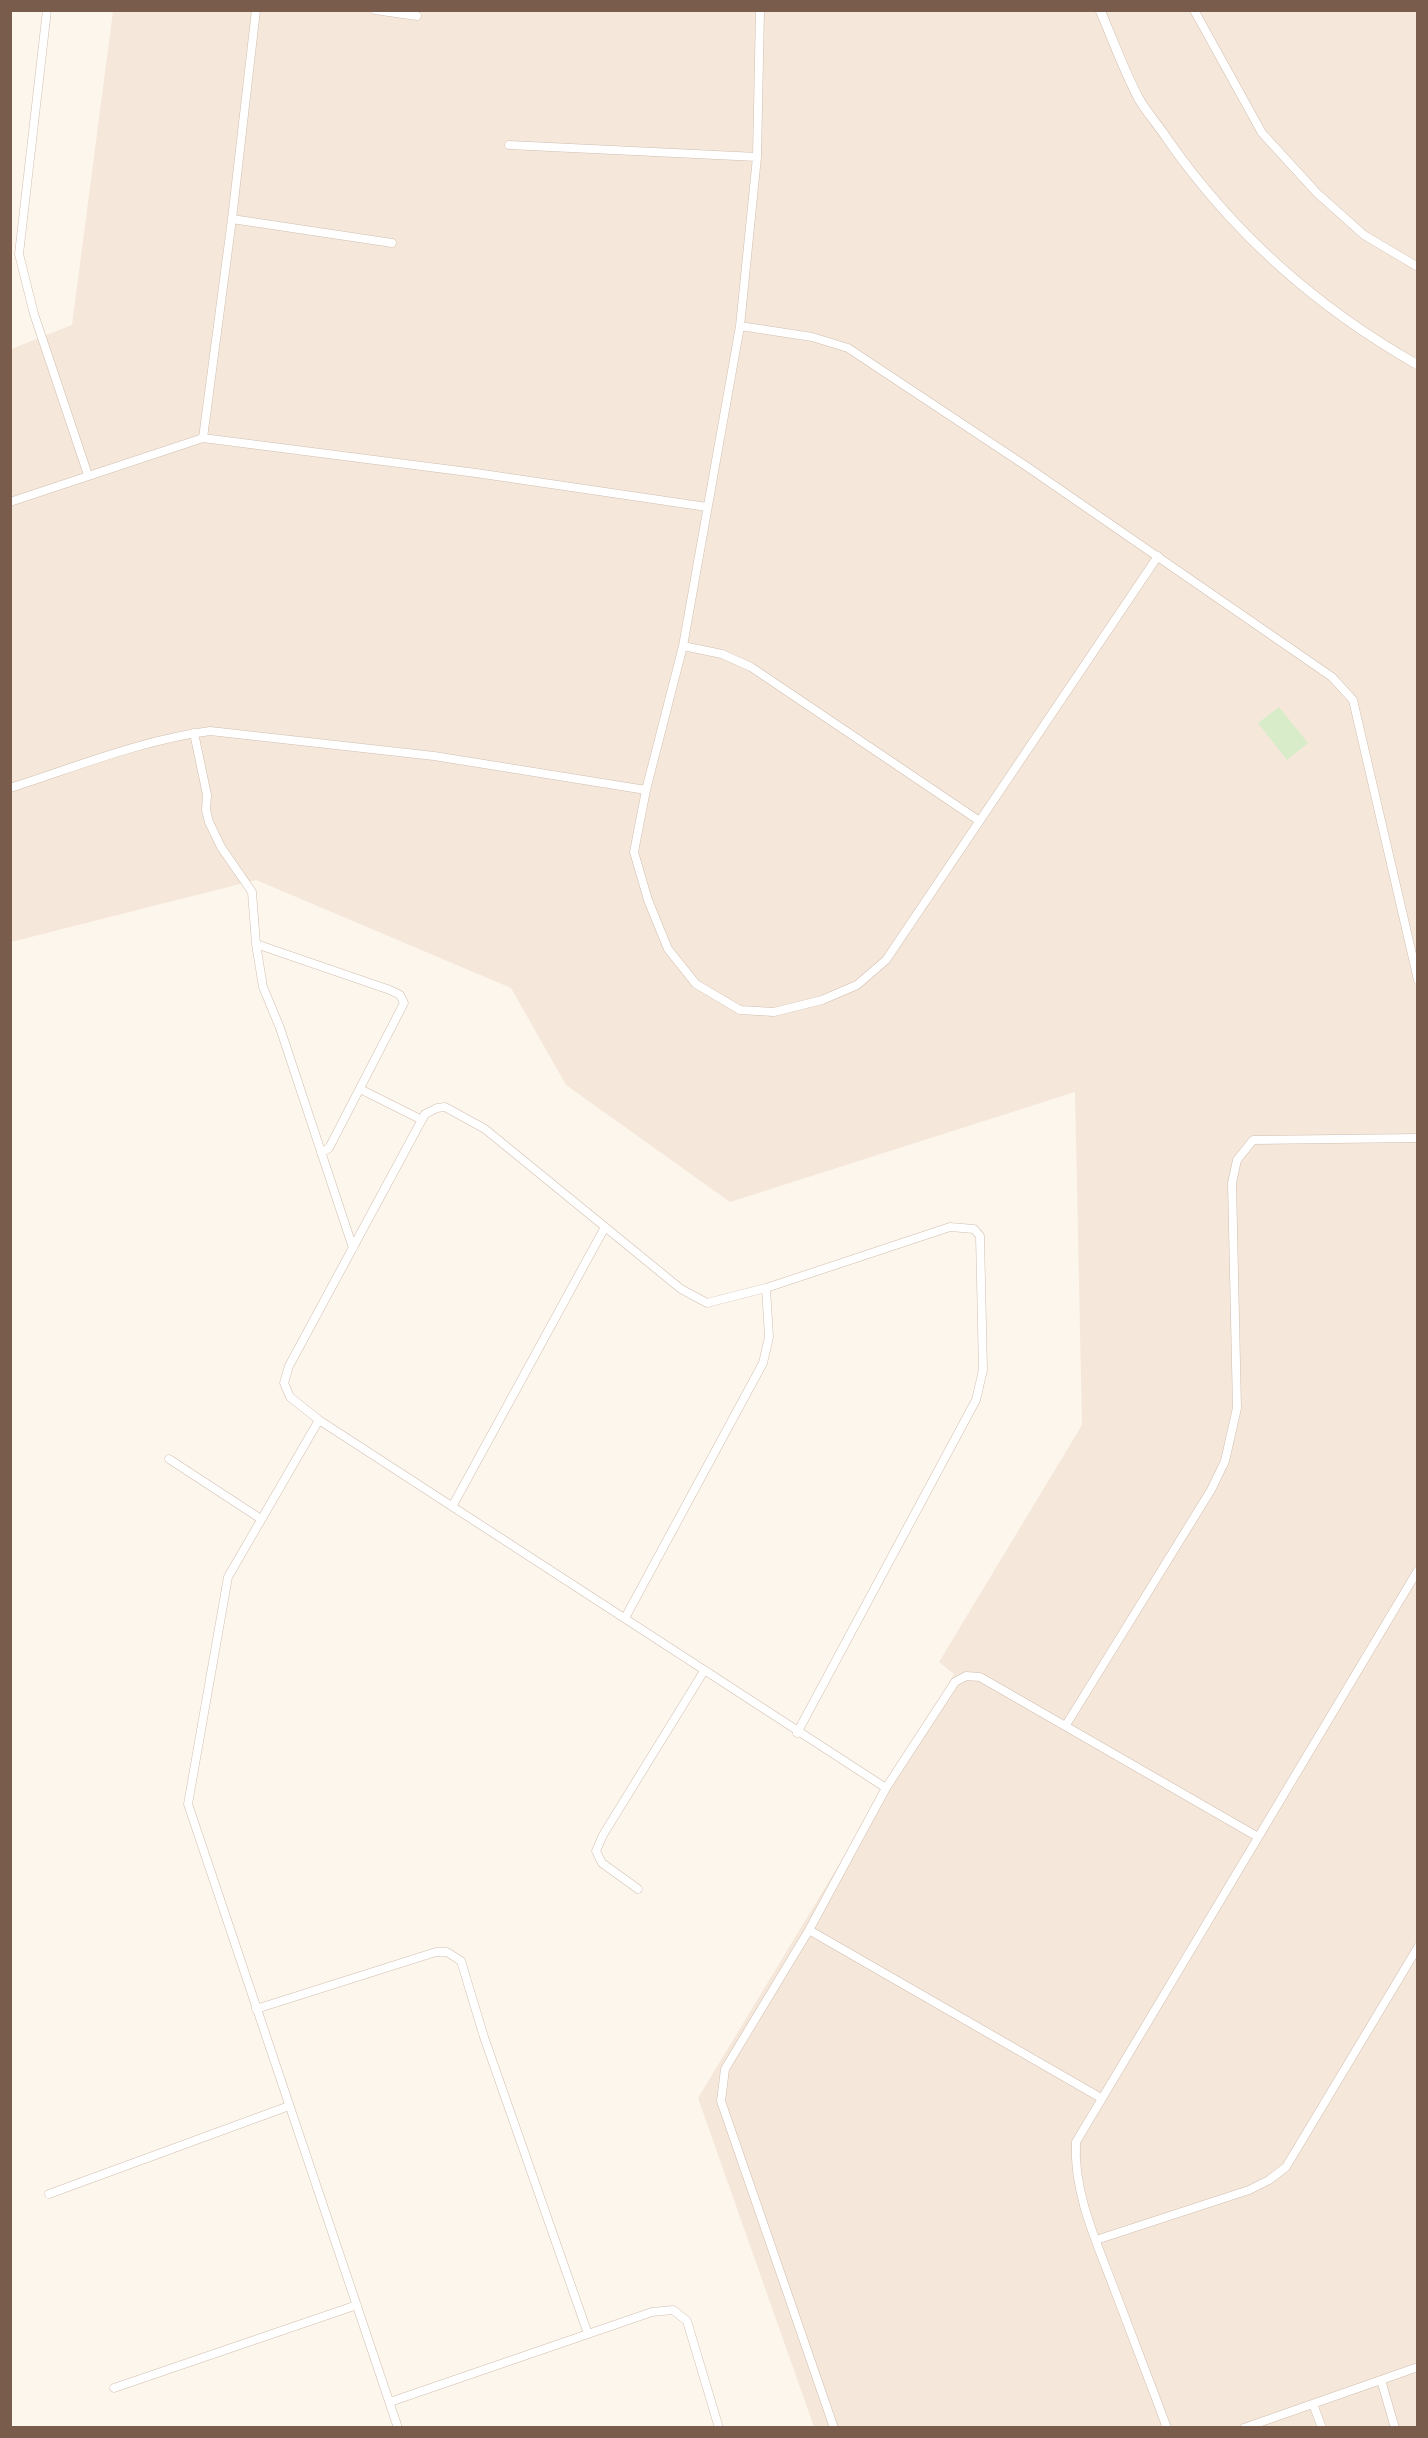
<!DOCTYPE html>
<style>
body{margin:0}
#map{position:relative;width:1428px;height:2438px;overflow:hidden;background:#fdf6ec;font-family:"DM Sans",sans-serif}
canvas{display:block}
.frame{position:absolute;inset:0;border:12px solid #7a5c4d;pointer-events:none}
</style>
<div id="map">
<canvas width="1428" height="2438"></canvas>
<div class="frame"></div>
</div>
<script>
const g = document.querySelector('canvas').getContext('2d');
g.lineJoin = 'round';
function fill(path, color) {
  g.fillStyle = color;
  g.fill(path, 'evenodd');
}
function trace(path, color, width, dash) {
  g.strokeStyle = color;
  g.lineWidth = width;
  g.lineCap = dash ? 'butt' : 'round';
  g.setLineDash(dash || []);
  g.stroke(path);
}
const residential = new Path2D(`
 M113 11H1417V2427H814L698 2098 954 1674 939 1662 1082 1425 1075 1092 730 1202 566 1085 511 988 256 880 11 942V349L72 325Z`);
const green = new Path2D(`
 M1279 707 1308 743 1287 760 1258 723Z`);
const minor = new Path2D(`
 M47 10 19 254 34 314 88 475
 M375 10 417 16
 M760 10 757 157 740 326 683 646 646 790 634 852 648 900 668 949 696 984 740 1010 774 1012 822 1000 857 985 886 960 1158 556
 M1194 10 1262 133 1317 193 1364 235 1418 267
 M509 145 757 157
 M232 219 392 243
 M740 326 812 337 848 348 1029 468 1332 677 1353 700 1418 980
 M203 438 232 219 256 10
 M10 502 203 438 476 473 707 507
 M683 646 722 654 751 667 978 820
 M194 733 207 795 206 810 209 822 221 847 252 892 256 944 390 990 400 995 404 1003 329 1148 321 1153
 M10 788C76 767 141 740 210 731L434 756 646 790
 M256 944 263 987 280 1028 353 1248
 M360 1089 422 1120
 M319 1420 228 1577 188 1804 398 2428
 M169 1459 261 1519
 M453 1505 605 1227
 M625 1618 763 1363 769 1337 766 1288
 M1066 1725 1211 1490 1225 1461 1237 1408 1232 1183 1237 1160 1253 1140 1418 1138
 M797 1733 976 1400 983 1370 980 1236 974 1229 950 1227 766 1288 707 1303 681 1289 485 1129 445 1107 437 1108 425 1114 289 1366 284 1383 290 1397 319 1420 886 1788
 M638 1889 602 1863 596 1851 603 1835 704 1671
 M809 1930 1101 2098
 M256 2009 436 1952H447L461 1961 484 2037 588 2334
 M49 2194 289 2106
 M1096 2240 1249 2190 1269 2180 1286 2167 1418 1947
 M1381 2380 1395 2428
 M114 2388 357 2305
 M390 2402 652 2312 673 2310 687 2321 719 2428
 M1313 2404 1322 2428
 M834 2428 721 2101 725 2069 809 1930 886 1788 955 1682 966 1676 980 1677 1258 1837
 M1167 2428C1150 2382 1132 2336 1115 2291 1097 2243 1073 2193 1076 2142L1418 1570
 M1244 2428 1418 2367`);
const tertiary = new Path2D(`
 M1100 10C1113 40 1124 71 1139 99 1147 113 1159 126 1168 140 1233 233 1319 309 1418 365`);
fill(residential, '#f5e8da');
fill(green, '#d8ecc9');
trace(minor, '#d1beb0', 9);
trace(tertiary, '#d1beb0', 10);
trace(minor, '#fff', 8);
trace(tertiary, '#fff', 9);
</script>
